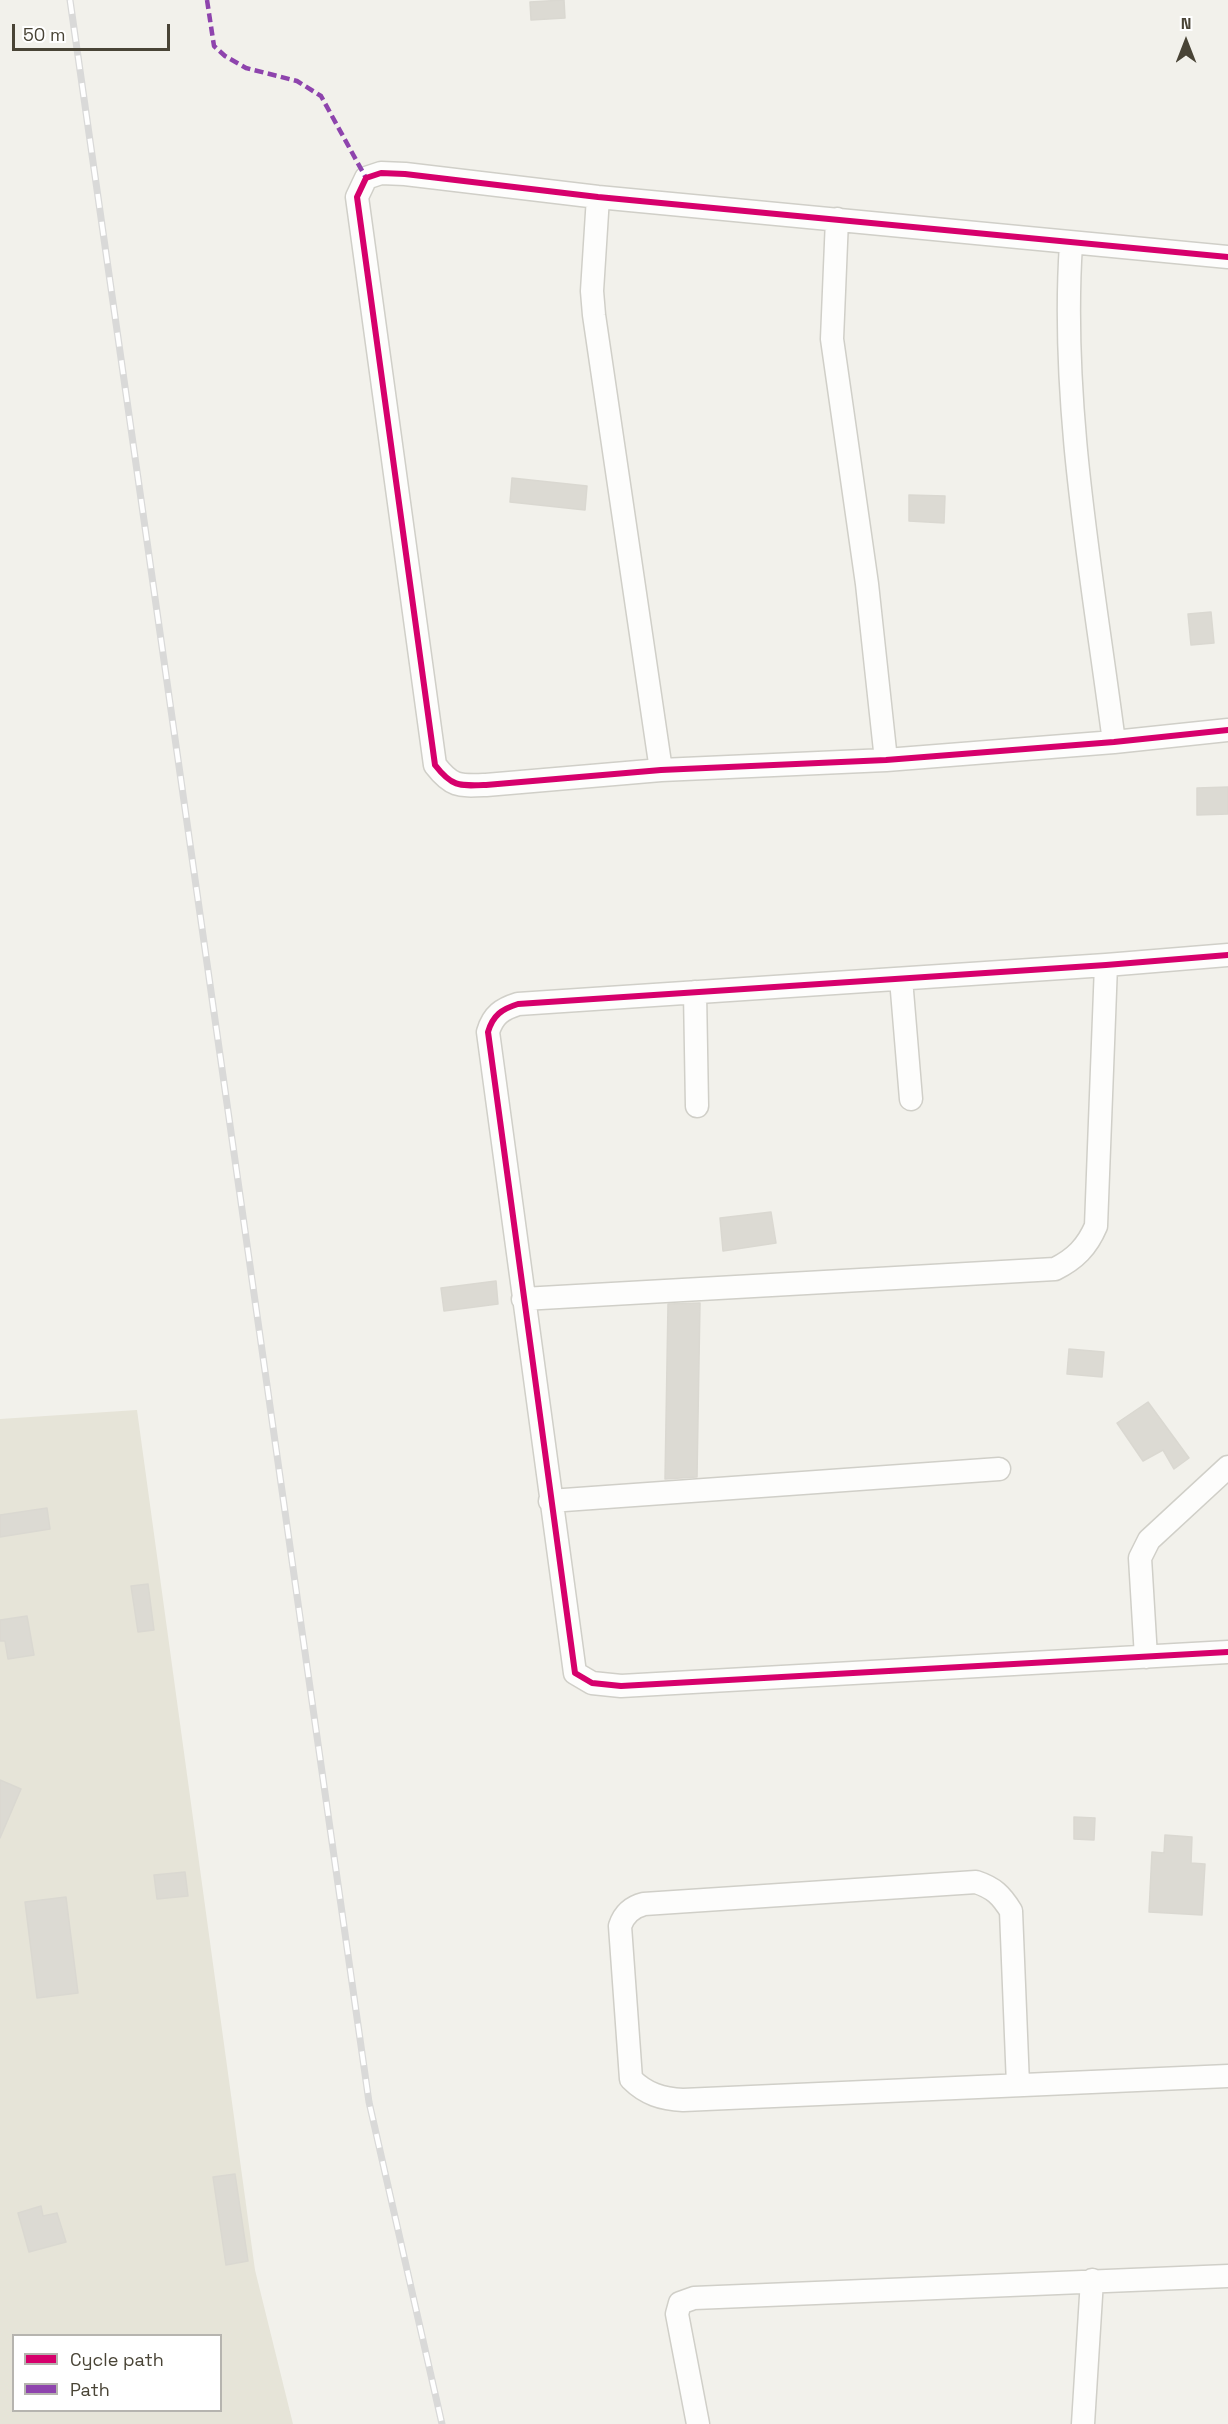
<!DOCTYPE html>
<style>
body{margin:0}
#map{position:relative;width:1228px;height:2424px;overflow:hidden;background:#f2f1eb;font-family:"Space Grotesk",sans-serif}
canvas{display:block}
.legend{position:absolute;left:12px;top:2334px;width:210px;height:78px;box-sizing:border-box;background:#fff;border:2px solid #b6b4af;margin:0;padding:8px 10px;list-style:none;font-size:18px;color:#494436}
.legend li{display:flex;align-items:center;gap:12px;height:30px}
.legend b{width:30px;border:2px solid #b6b4af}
.north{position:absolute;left:1156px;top:12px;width:60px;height:60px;-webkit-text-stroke:4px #fff;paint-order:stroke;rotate:0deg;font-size:16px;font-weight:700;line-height:24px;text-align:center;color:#494436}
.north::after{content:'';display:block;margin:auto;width:21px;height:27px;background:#494436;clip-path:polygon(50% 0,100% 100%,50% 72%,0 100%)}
.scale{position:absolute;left:12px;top:24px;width:158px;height:27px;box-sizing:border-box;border:3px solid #494436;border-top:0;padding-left:8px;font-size:18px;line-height:21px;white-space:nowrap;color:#494436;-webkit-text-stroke:4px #fff;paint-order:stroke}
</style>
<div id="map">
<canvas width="1228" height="2424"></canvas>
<ul class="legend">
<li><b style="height:8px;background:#d6006c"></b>Cycle path</li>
<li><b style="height:8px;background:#8e44ad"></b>Path</li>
</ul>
<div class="north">N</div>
<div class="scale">50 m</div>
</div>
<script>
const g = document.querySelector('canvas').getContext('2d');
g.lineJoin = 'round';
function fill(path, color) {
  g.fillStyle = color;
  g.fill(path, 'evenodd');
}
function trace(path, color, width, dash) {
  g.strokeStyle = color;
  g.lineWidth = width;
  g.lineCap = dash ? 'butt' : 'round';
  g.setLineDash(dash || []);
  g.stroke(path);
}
const residential = new Path2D(`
 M137 1410 255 2270 293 2424H0V1419ZM14 2336H220V2410H14Z`);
const building = new Path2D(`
 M564 0 565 18 531 20 530 2Z
 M512 478 587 486 585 510 510 502Z
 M909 495 945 496 944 523 909 521Z
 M1211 612 1214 643 1191 645 1188 614Z
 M1228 787V814L1197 815V788Z
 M771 1212 776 1243 723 1251 720 1218Z
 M496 1281 498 1304 444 1311 441 1288Z
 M700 1303 697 1477 665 1479 668 1304Z
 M1069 1349 1104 1352 1102 1377 1067 1374Z
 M1148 1402 1189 1458 1174 1469 1163 1450 1143 1461 1117 1423Z
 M47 1508 50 1529 0 1537V1515Z
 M148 1584 154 1630 138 1632 131 1586Z
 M27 1616 34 1655 8 1659 5 1641H0V1620Z
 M0 1780 21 1789 0 1838Z
 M1074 1817 1095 1818 1094 1840 1074 1839Z
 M1165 1835 1192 1837 1191 1863 1205 1864 1202 1915 1149 1912 1152 1852 1164 1853Z
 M185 1872 188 1896 157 1899 154 1875Z
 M66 1897 78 1993 37 1998 25 1902Z
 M235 2174 248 2261 226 2265 213 2177Z
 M41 2206 43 2216 57 2213 66 2242 29 2252 18 2213Z`);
const street = new Path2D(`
 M598 197 592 291 594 315 661 770
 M837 219 832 339 867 584 886 760
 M1071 244C1060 408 1093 580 1114 742
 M1228 257 598 197 405 174 381 173 366 178 357 197 435 765C452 787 459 786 486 785L661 770 886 760 1114 742 1228 730
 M1228 955 1106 965 518 1004C502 1009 493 1015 488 1032L575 1673 592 1683 621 1686 1228 1652
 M901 979 911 1099
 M695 992 697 1106
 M523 1299 1055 1269C1075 1259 1087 1247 1096 1226L1106 965
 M550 1501 999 1469
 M1146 1657 1140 1558 1149 1540 1228 1467
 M1018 2085 1011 1911C1001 1895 994 1888 976 1882L644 1904C632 1907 624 1914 620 1926L631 2079C646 2094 662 2099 683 2100L1228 2076
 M698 2424 677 2314 680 2303 694 2298 1228 2276
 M1083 2424 1092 2280`);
const rail = new Path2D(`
 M70 0 369 2102 442 2424`);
const quiet = new Path2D(`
 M207 0 214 46 225 56 246 68 297 81 321 96 366 178`);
const cycleway = new Path2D(`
 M1228 257 598 197 405 174 381 173 366 178 357 197 435 765C452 787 459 786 486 785L661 770 886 760 1114 742 1228 730
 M1228 955 1106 965 518 1004C502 1009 493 1015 488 1032L575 1673 592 1683 621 1686 1228 1652`);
fill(residential, '#e6e4d8');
fill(building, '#dcdad3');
trace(building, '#dad8d1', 1.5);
trace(street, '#d0cfc8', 25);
trace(street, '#fdfdfc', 22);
trace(rail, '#d9d9d8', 7);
trace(rail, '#fff', 4.5, [14]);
trace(quiet, '#8e44ad', 4.5, [9, 4.5]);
trace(cycleway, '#d6006c', 6);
</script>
